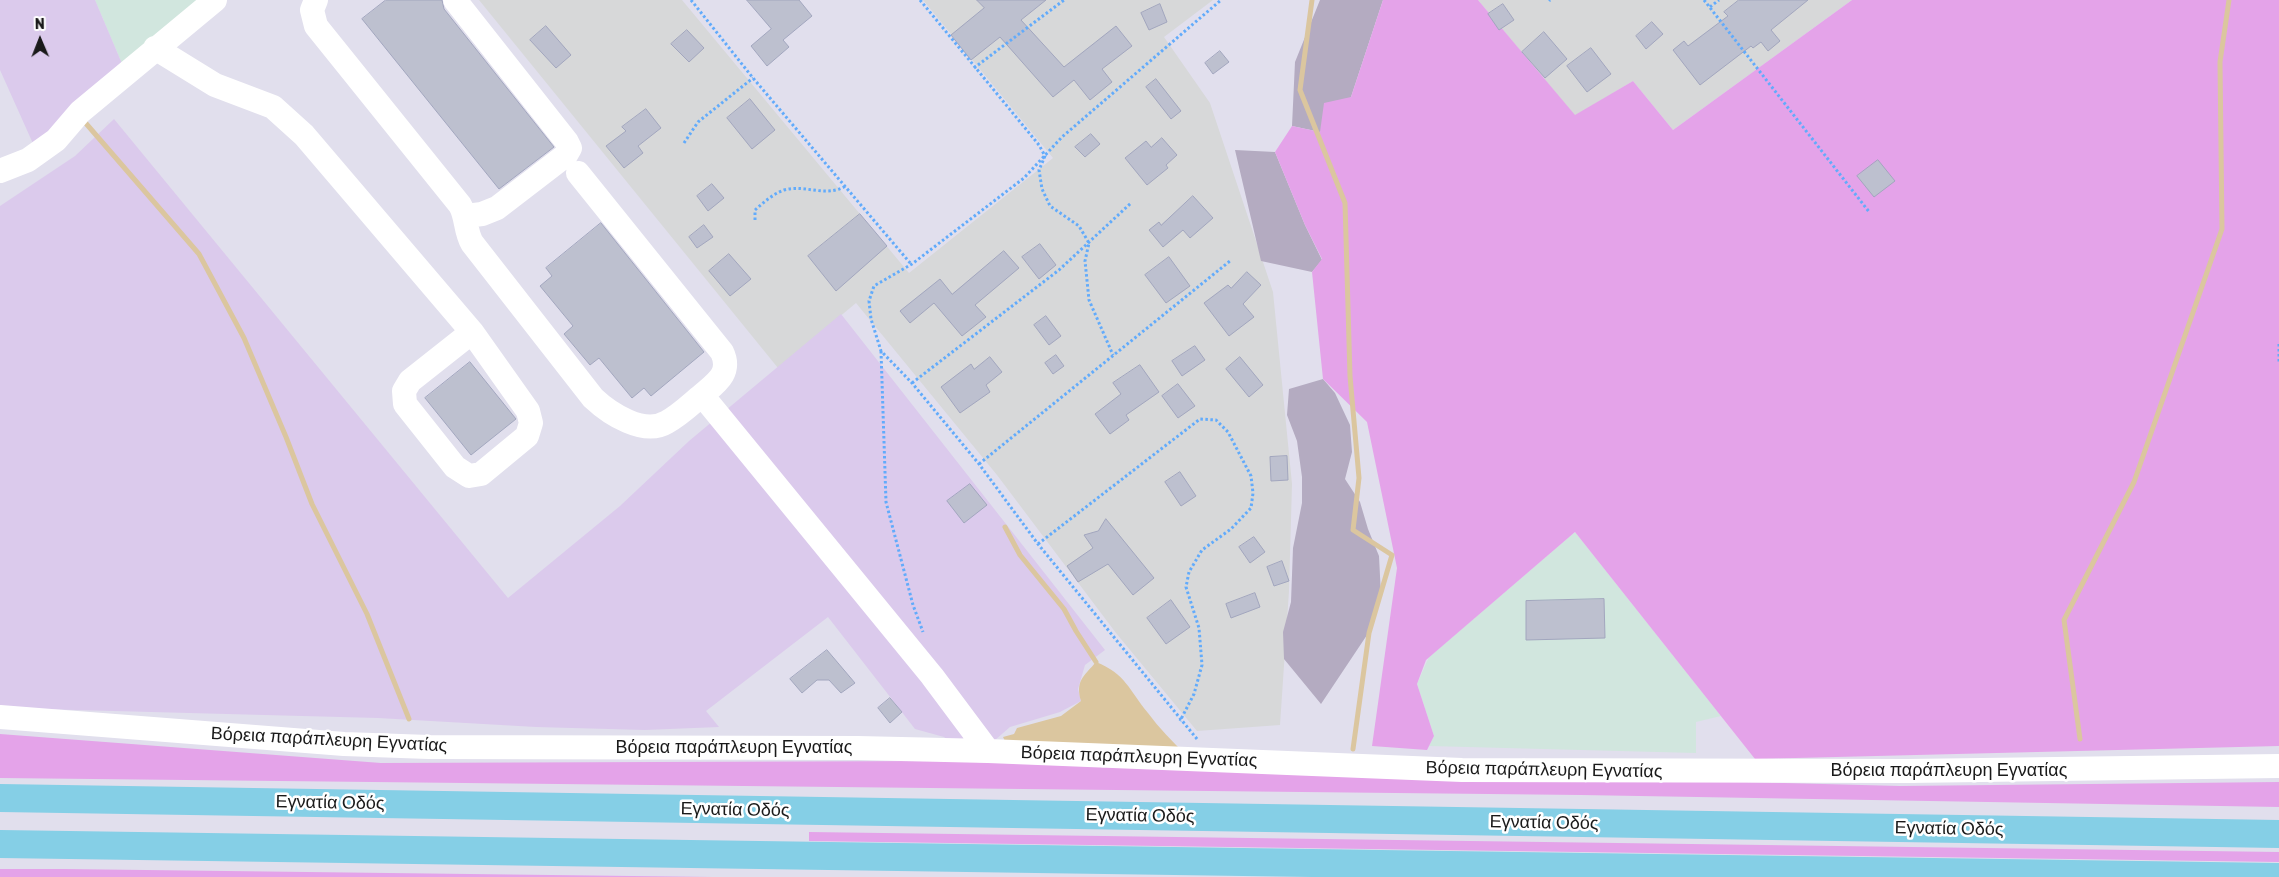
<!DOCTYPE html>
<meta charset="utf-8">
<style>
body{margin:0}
#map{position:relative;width:2279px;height:877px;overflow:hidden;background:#e1dfed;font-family:Rubik,sans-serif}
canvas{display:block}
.north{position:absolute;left:15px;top:15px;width:50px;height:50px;-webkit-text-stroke:4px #fff;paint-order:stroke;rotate:359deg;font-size:14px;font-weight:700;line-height:20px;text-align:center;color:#1a1a1a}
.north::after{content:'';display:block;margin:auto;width:18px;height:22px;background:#1a1a1a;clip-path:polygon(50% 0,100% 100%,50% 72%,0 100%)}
</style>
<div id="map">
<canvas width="2279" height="877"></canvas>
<div class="north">N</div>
</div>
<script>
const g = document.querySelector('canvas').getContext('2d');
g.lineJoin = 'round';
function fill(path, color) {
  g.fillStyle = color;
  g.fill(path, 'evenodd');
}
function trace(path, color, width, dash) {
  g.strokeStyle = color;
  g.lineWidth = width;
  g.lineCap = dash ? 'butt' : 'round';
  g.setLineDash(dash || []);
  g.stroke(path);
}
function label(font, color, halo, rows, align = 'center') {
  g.font = font + ' Rubik,sans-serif';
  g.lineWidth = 5;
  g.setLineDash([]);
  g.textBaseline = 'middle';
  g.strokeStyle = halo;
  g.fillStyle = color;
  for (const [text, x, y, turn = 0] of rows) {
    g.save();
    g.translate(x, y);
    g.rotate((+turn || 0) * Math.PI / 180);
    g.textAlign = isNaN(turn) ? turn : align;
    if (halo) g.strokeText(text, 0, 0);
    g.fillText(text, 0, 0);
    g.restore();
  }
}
const residential = new Path2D(`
 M479 0H682L909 273 1053 158 923 0H1213L1164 37 1210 103 1273 292 1292 484 1289 591 1280 725 1197 731 1116 633 997 475 856 303 778 368Z
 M1478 0H1852L1673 130 1633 81 1575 116Z`);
const industrial = new Path2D(`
 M95 0H198L123 66Z
 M1575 532 1721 716 1696 722V753L1429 746 1434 736 1417 684 1429 657Z`);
const construction = new Path2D(`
 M1320 0H1383L1351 97 1320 132 1292 126 1295 62Z
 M1235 150 1275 152 1305 225 1322 260 1312 272 1261 261Z
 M1323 379 1335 393 1350 425 1352 452 1345 479 1360 502 1368 529 1379 556 1381 596 1369 632 1321 704 1284 659 1283 632 1291 602 1293 548 1302 503V477L1297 441 1287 415 1289 389Z`);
const farmland = new Path2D(`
 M0 0H95L123 66 35 148 0 70Z
 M114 119 508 598 620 506 689 441 841 314 1105 650 1085 665 1078 689 1081 701 1060 712 1010 727 994 741 952 743 944 737 915 729 828 617 706 711 719 727 645 730 536 727 378 718 0 708V206L75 156Z`);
const grass = new Path2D(`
 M1383 0H1478L1575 115 1633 81 1673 130 1852 0H2279V746L1755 759 1575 532 1426 660 1417 684 1434 736 1427 750 1372 746 1397 568 1367 422 1323 379 1312 272 1322 259 1305 225 1275 152 1292 126 1320 132 1324 103 1351 97Z
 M0 734 381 763 937 761 1900 786 2279 782V807L1581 795 0 778Z
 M809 832 2279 852V862L809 841Z
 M0 869H64L713 877H0Z`);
const water = new Path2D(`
 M1096 662C1126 674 1129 690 1148 713 1159 728 1172 741 1185 754L1006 743 1003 737 1014 734 1017 728 1061 716 1081 701C1075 681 1084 676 1096 662Z`);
const stream = new Path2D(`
 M1312 0 1300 90 1345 203 1350 376 1359 478 1353 530 1392 555 1369 633 1353 749
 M83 120 199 254 244 338 286 437 312 504 367 614 409 719
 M1005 527 1020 555 1064 609 1076 631 1096 662
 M2080 739 2064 620 2134 482 2222 229 2220 62 2229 0`);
const building = new Path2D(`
 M386 0H442L444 9 554 147 499 189 362 19Z
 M747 0H799L812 16 783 40 789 47 767 66 751 46 771 29Z
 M977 0H1046L1021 20 1064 67 1116 26 1132 46 1102 69 1112 82 1090 100 1074 80 1053 97 1000 37 971 60 951 35 984 8Z
 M1739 0H1808L1771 30 1780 41 1768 51 1761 42 1753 48 1751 46 1700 85 1673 50 1684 41 1688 46 1728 16 1724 12Z
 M1160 4 1167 22 1149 30 1141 13Z
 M1503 4 1514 20 1499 30 1488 14Z
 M1652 22 1663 34 1646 49 1636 36Z
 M546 26 571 55 556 68 530 40Z
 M687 30 704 48 689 62 671 44Z
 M1544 32 1567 59 1545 78 1522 52Z
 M1591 48 1611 74 1587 92 1567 66Z
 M1220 51 1229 62 1213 74 1205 63Z
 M1156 79 1181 111 1171 119 1146 87Z
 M750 99 775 130 752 149 727 118Z
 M646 109 661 128 638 146 643 153 624 168 606 146 626 131 622 127Z
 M1091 134 1100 144 1085 157 1075 147Z
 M1162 138 1177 155 1166 165 1168 168 1147 185 1125 158 1146 141 1151 147Z
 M1878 160 1895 181 1874 197 1857 176Z
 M712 184 724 198 708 211 697 196Z
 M1193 196 1213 218 1190 238 1183 230 1163 247 1149 230 1159 222 1161 225Z
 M860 214 887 246 836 291 808 256Z
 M601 223 704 352 651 396 644 388 632 398 599 358 590 365 564 334 573 326 540 286 552 276 546 268Z
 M704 225 713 237 697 248 689 237Z
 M1040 244 1056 265 1039 279 1022 257Z
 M1004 251 1019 268 975 305 986 317 962 336 934 303 910 323 900 311 940 279 952 294Z
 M729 254 751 279 730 296 709 271Z
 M1169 257 1190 286 1166 303 1145 275Z
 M1247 272 1261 285 1243 304 1254 317 1229 336 1204 303 1228 285 1231 288Z
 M1046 316 1061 336 1049 345 1034 325Z
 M1195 346 1205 360 1182 376 1172 361Z
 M1056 355 1064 366 1053 374 1045 363Z
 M990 357 1002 372 986 385 990 392 960 413 941 387 971 364 974 369Z
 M1240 357 1263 385 1249 397 1226 369Z
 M470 362 516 419 471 455 425 398Z
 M1140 365 1159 392 1126 415 1129 420 1110 434 1095 414 1121 394 1113 383Z
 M1178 384 1195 406 1178 418 1162 396Z
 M1287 456 1288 480 1271 481 1270 457Z
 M1180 472 1196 496 1181 506 1165 482Z
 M970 484 987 505 964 523 947 501Z
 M1106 519 1154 578 1133 595 1108 564 1078 582 1067 566 1093 548 1084 535 1098 531Z
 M1254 537 1265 552 1250 563 1239 547Z
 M1282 561 1289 581 1274 586 1267 567Z
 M1255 593 1260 607 1231 618 1226 604Z
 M1604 599 1605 638 1526 640V601Z
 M1171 600 1190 627 1166 644 1147 618Z
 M827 650 855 683 841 693 829 680H817L802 693 790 679Z
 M890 698 902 712 890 723 878 708Z`);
const path = new Path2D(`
 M691 0 753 78 911 264
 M920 0 1039 145 1045 156 1039 170 1042 189 1050 206 1079 226 1089 243 1085 261 1089 300 1113 355
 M1704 0 1870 213
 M1549 1 1550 0
 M1710 7 1719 0
 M974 68 1064 0
 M684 143 698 122 753 78
 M755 220V210C764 202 773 194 784 190 806 184 824 198 846 186
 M2279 344V364
 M881 351 886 502 913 605 923 632
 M912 383 1059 270 1131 203
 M979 464 1230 261
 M1038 544 1200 419 1216 420 1228 432 1251 476 1253 493 1251 508 1231 529 1202 550 1189 572 1186 587 1199 628 1202 665 1194 694 1180 721
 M1197 739 1038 544 979 464 912 383 881 351 871 319 869 301 874 286 912 264 1024 178 1062 137 1221 0`);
const minor = new Path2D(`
 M316 0 312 10 316 26 460 205C467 217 465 231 472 243L593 398C610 414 644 436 667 422 680 415 691 404 702 395L932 676 988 751
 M455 0 567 142 570 148 566 155 497 208 482 214 466 216
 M155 48 215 85 273 107 304 135 472 332 528 411 531 423 527 436 481 474 469 476 455 467 405 404 404 391 410 381 472 332
 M0 171 28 160 56 140 80 112 215 0
 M578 173 722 352C732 373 716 383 702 395
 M0 717 344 744 429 747 858 748 988 751 1462 770 1907 771 2279 766`);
const highway = new Path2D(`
 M0 798 2279 834
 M0 844 2279 877`);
const streetNames = [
 ["Βόρεια παράπλευρη Εγνατίας",329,740,3],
 ["Βόρεια παράπλευρη Εγνατίας",734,748],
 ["Βόρεια παράπλευρη Εγνατίας",1139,757,2],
 ["Βόρεια παράπλευρη Εγνατίας",1544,770,1],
 ["Βόρεια παράπλευρη Εγνατίας",1949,771],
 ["Εγνατία Οδός",330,803,1],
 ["Εγνατία Οδός",735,810,1],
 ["Εγνατία Οδός",1140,816,1],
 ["Εγνατία Οδός",1544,823,1],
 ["Εγνατία Οδός",1949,829,1]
];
fill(residential, '#d7d8d9');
fill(industrial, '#d1e6de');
fill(construction, '#b4abc1');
fill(farmland, '#dbcaec');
fill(grass, '#e4a3e9');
fill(water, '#dbc69f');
trace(stream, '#dbc69f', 5);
fill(building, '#bdc0cf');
trace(building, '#a2a6be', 1);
trace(path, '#62abfb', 3, [2.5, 2.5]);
trace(minor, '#fff', 24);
trace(highway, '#85cfe6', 28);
label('18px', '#1a1a1a', '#fff', streetNames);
</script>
